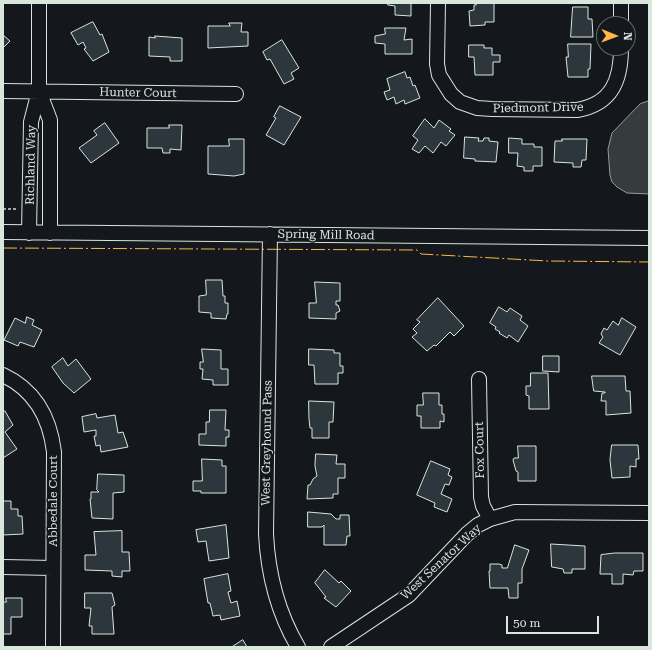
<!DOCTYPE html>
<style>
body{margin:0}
#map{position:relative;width:652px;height:650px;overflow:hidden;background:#14181c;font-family:"Roboto Serif",serif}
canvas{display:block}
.frame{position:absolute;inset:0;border:4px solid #d8e6dc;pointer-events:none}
.north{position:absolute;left:596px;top:16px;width:40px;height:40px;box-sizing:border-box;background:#14181c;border:1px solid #626a69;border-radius:50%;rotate:91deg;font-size:11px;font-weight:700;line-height:16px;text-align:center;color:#d8e6dc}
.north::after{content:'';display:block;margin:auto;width:14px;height:18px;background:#ffb74d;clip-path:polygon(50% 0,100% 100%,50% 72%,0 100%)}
.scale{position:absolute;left:506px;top:616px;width:93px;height:18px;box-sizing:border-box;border:2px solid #d8e6dc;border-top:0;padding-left:5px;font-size:12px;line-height:14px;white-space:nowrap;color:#d8e6dc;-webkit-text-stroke:3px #14181c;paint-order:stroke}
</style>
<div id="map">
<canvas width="652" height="650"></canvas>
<div class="frame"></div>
<div class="north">N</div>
<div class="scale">50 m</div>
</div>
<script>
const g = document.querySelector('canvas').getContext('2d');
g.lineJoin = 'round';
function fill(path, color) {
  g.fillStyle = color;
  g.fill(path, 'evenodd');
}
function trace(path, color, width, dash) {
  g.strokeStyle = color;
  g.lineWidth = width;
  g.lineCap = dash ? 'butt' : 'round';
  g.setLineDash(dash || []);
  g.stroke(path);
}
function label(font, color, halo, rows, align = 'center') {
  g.font = font + ' "Roboto Serif",serif';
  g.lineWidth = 3;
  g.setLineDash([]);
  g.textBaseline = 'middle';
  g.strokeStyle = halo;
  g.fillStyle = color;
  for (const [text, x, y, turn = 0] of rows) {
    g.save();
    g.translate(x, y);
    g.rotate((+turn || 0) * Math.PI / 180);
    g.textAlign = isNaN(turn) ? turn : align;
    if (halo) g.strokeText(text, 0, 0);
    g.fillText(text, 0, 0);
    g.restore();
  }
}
const water = new Path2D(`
 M649 101V194L627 193 617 187 612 182 610 175 608 149 612 133 640 104Z`);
const building = new Path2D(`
 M388 3H411V16L395 15V6L388 5Z
 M476 3H494V22H485V25L470 26 469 11 474 10V5H476Z
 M573 7H588V19H592L593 37H571Z
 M93 22 100 35 102 34 109 52 93 61 84 49 86 48 83 42 78 45 71 33Z
 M229 23H242L241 32H248V46L208 48V26H230Z
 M385 28H406L404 40 412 39V54H385V44L375 43V36L385 34Z
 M3 35 10 41 3 48Z
 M155 36 182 38V61H170V57L149 56V37L155 38Z
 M282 40 299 68 291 73 294 79 284 84 270 59 267 60 263 52Z
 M568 44H591L590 69H588V77H568L566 57H568Z
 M469 45H484V48H492V55H500V62H493V75H475L474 57H469Z
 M405 72 407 78 410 77 413 86 415 85 420 98 405 104 404 100 396 104 394 97 387 100 384 92 390 90 387 79Z
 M280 106 301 117 284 145 266 135 276 118 274 117Z
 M425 119 434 128 439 120 451 129 449 131 455 135 446 146 441 142 433 153 425 146 419 153 412 149 418 140 413 136Z
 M105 123 119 143 91 163 79 148 97 135 94 131Z
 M169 125H182L181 150 170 149V153H163L162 148H147V128H169Z
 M465 137 479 138 478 141H483L484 138H489V141L498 142 496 162 475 161V159L464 158Z
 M509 138 522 139V144H534V147H542V166H533V171H524V167L517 166 518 153H509Z
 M229 139H244V174L234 176 208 174V146H229Z
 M562 139H587L586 160H582L581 167H573V163L554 162 555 141H562Z
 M206 280H222L223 296H225V303H228V314H227L226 319 211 318V313L199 312V296L206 295Z
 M315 282 340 283V301H336V305H338L340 311 336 313V319L309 318V303H316Z
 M438 298 464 326 454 336 450 332 436 346 434 345 427 351 412 337 417 333 413 329 420 322 417 320Z
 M499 307 507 312 510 308 522 316 520 320 528 326 518 342 509 335 507 338 499 333 500 332 495 329 496 327 490 323Z
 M27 317 34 320 32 325 42 330 34 347 20 342 18 346 4 340 15 318 25 323Z
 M622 318 636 327 620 355 599 343 603 337 601 334 604 328 607 330 613 321 618 325Z
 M202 349 221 350V369H228V385H213V380L202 379 203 369H200V362H203Z
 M309 349 334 350V353H340V366H343V373H338V384H315L314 365H309Z
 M543 356H559V372L543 371Z
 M63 358 68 366 76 359 91 379 74 393 63 383 52 367Z
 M531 373H548L549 409H529V396L526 395V386H530Z
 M592 376H625L626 391H630L631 413 606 415V401H601L602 393H605V392L594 391Z
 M423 393H439V405H442V414H444V422L440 421V428H421V416H417V405H423Z
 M309 401 334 402 333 422H329V438H312V428H310L309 419Z
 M210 410H226L225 430H229V437H226V446L199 445V434H206V422H209Z
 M5 411 13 425 5 432 17 449 3 458V413Z
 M96 414 97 418 115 415 118 433 123 432 128 447 101 452 100 445 96 446 94 436H96V430L84 432 82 417Z
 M612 445H638L639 459H636V467L630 466V477L612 478 610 460Z
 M518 446H536V481H518V472L516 471 513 460 514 458H518Z
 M316 454 337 455 336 464H345V478H338V494H333V498L307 499 308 485H310L313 479 317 476 315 466Z
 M202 459 222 460V466H226V493H201V491H193V481H202Z
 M431 461 450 469 448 475 452 477 449 485 445 484 441 494 452 499 447 512 434 507 435 503 417 495Z
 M98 474 124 475V492L113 493V519L92 518 90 499H91V492H99L97 490Z
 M3 501H11V509H18V516H22L23 534 3 535Z
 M308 512 331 514 336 519H340V515H349L350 536H347L346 545H324V525L322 527H308Z
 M226 525 229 558 209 561 206 541 198 542 196 530Z
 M122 531V552H129L130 571H122V577L112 576V571L85 570V555H96L94 532Z
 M551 544 585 546V569H572V573H564L563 569 552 567Z
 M515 545 529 550 522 569V583H518V598H509L508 588H490L489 571H490V564H499L502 565V568H507Z
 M615 553H643V571H634L633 575 623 574V584H612V574H600L601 555Z
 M325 570 339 583 341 581 351 591 336 607 324 598 326 597 315 583Z
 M228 574 231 591 228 592 229 596 231 603 237 601 240 616 221 620 220 615 213 616 210 603H208L204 579Z
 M85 593H112L115 605 112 607 114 634H92V626H89L91 608H85Z
 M6 598H22V617H11V634H3V602H6Z
 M243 640 247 647H232Z`);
const path = new Path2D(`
 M3 209H17`);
const minor = new Path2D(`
 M438 3 437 64 439 75 451 94 460 102 477 108 492 109 577 110C612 104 621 80 621 48
 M621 24V3
 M3 91 236 94
 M39 91 50 120V233
 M3 232 649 238
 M29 233 31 122 39 91V3
 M270 234 266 534C268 574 278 613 298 647
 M3 375C35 390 50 418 54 452L53 647
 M479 379 481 497 483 506 490 519
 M3 567 53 568
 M331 647 409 595 467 534 478 525 490 519 515 512 649 513`);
const power = new Path2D(`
 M3 248 417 250 421 254 548 261 649 262`);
const streetNames = [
 ["Hunter Court",138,93,1],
 ["Piedmont Drive",538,108,-1],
 ["Richland Way",31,165,-89],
 ["Spring Mill Road",326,235,1],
 ["West Greyhound Pass",267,443,-89],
 ["Fox Court",480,450,-91],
 ["Abbedale Court",53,501,-90],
 ["West Senator Way",441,562,-43]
];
fill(water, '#363b3e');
trace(water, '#939e99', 1);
fill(building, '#2c363c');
trace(building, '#d8e6dc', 1);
trace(minor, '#d8e6dc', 16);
trace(path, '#9da8a2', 2, [3, 2]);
trace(minor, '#14181c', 14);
trace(power, '#ffb74d', 1, [14, 3, 2, 3]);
label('12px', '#d8e6dc', '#14181c', streetNames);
</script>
